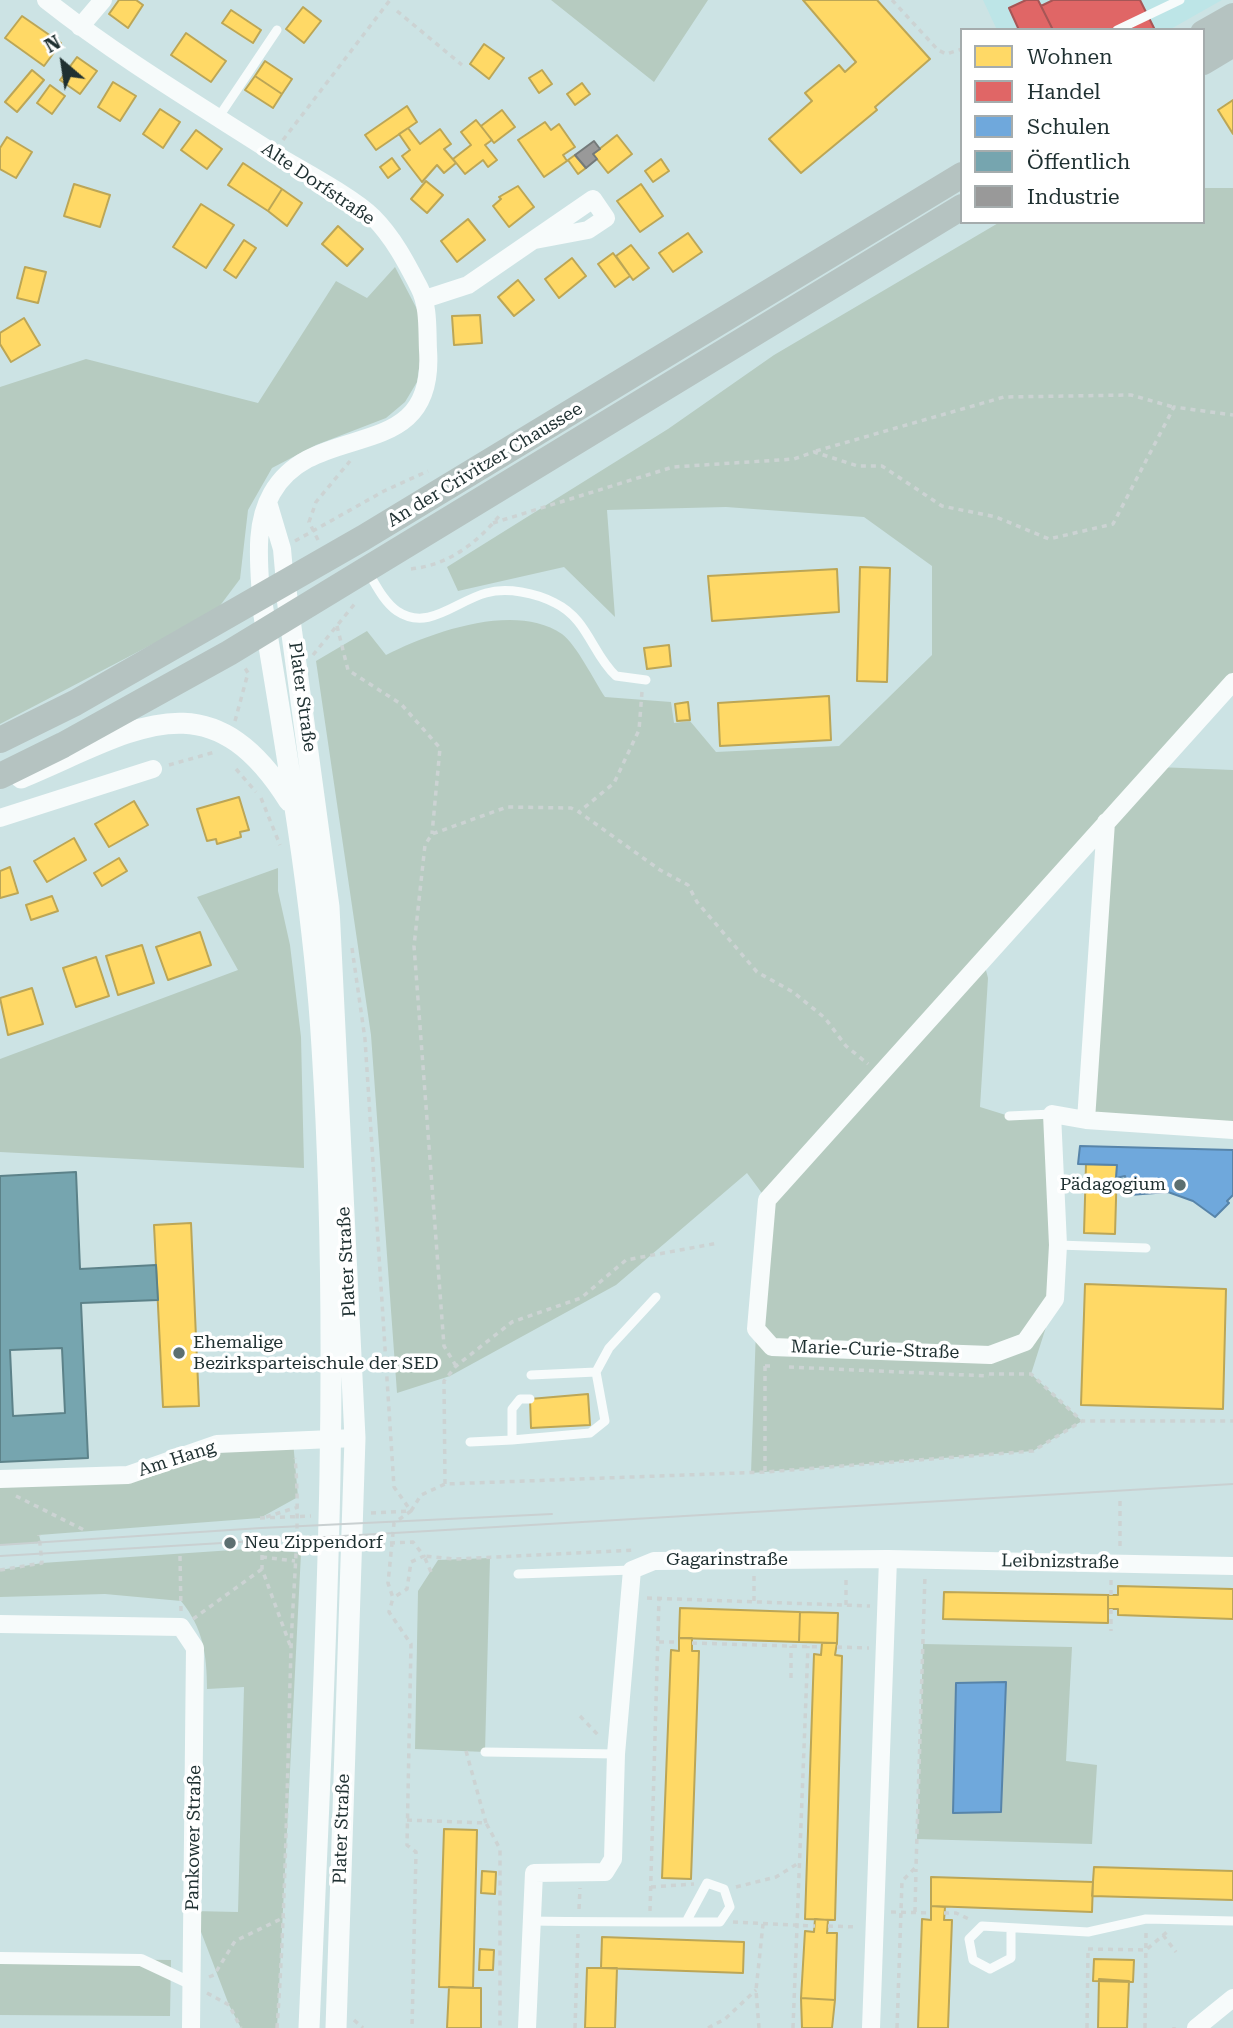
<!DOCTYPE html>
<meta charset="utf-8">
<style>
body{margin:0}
#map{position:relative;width:1233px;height:2028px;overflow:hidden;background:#cce3e4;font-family:"Roboto Serif",serif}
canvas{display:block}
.legend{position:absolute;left:960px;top:28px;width:245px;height:196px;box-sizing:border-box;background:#fff;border:2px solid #a5acad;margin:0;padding:9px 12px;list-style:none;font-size:21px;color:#1f3031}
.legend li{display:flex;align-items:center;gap:14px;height:35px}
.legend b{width:35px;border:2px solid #a5acad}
.north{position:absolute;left:28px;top:28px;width:70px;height:70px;-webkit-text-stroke:5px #fff;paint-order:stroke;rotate:331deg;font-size:19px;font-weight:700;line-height:28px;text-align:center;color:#1f3031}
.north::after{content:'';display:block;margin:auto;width:24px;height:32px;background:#1f3031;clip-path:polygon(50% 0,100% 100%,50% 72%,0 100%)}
</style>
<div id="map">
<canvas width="1233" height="2028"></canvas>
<ul class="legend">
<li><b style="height:19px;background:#ffd966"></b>Wohnen</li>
<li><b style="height:19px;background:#e06666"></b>Handel</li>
<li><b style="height:19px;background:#6fa8dc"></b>Schulen</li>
<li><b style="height:19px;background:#76a5af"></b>Öffentlich</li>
<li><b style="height:19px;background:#999"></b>Industrie</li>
</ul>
<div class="north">N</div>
</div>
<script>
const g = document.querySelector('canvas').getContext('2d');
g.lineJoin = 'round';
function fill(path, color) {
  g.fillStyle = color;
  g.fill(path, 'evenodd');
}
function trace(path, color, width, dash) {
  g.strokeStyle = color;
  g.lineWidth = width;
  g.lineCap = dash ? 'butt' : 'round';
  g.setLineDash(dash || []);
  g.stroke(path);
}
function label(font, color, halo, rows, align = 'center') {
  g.font = font + ' "Roboto Serif",serif';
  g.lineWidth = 7;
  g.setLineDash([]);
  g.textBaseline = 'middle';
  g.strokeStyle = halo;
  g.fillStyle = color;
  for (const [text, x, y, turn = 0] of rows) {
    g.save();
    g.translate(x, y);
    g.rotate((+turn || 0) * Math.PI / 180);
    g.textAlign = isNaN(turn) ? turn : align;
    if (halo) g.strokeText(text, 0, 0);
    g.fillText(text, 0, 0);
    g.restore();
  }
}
const built = new Path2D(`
 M983 0H1222L1169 30H997Z`);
const green = new Path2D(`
 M551 0H708L654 82Z
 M1203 188H1233V682L1157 767 1233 770V1130L1086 1120 1106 823 983 959 988 978 980 1107 1009 1116 1052 1114 1055 1299 1031 1374 1082 1421 1033 1451 751 1473 756 1329 767 1200 747 1173 616 1285 450 1376 397 1393 371 1035 316 661 367 631 386 655C432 632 515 602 562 634 576 644 595 682 605 697L671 702 674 723 690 721 716 752 839 746 932 655V566L864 517 726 507 607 510 615 617 564 567 458 591 447 567 668 429 774 355 1000 222H1203Z
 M395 267 420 315 421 355 417 382 405 402 386 418 316 445 272 468 248 510 240 579 216 611 0 724V387L86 359 258 403 336 281 367 298Z
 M278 868V891L290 945 301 1037 304 1168 0 1152V1059L238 970 197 897Z
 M293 1441 298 1497 260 1518 39 1535 41 1543 0 1545V1479L128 1475 217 1444Z
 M262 1548 301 1553 277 2028H241L229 2005 193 1911 238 1912 244 1687 207 1689C207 1654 203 1628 181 1601L105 1594 0 1597V1570L42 1563Z
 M490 1558 485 1752 415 1749 418 1591 438 1560Z
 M923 1644 1072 1647 1066 1761 1097 1765 1092 1844 917 1839Z
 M0 1958 171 1960 170 2016 0 2015Z`);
const homes = new Path2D(`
 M119 0H136L143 5 128 28 109 14Z
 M803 0H877L930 59 875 107 877 110 801 173 769 139 812 101 805 93 839 65 845 72 856 62Z
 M303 7 321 21 304 43 286 29Z
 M231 10 261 30 253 43 222 23Z
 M22 16 61 43 44 66 5 38Z
 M186 33 226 61 211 82 171 55Z
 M484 44 504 58 489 79 470 64Z
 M77 57 97 71 80 94 60 80Z
 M265 61 292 79 282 94 255 76Z
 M32 70 44 80 17 112 5 102Z
 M542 70 552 84 539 93 529 78Z
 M255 76 282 94 273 108 245 90Z
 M113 82 136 96 120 121 98 107Z
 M582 83 590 94 575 105 567 94Z
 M50 85 65 96 52 114 37 103Z
 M1233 100V134L1218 110Z
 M407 106 417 122 376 150 365 135Z
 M160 109 180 122 163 148 143 134Z
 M502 110 515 127 494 143 481 126Z
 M476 120 492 140 485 145 497 160 488 167 483 160 465 174 453 159 471 145 461 132Z
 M545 122 551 130 559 124 575 147 563 155 567 161 544 177 518 140Z
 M408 128 420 144 440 129 451 144 444 149 456 163 444 173 437 165 422 182 402 156 410 150 399 134Z
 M196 130 222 149 207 169 181 150Z
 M617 135 632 154 608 173 593 154Z
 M7 137 32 152 16 178 0 169V148Z
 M575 155 586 168 578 174 568 160Z
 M392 158 400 169 388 178 380 167Z
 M661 159 669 171 653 182 645 171Z
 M243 163 282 189 268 211 228 185Z
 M426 181 443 195 427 213 411 199Z
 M74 184 110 195 100 227 64 216Z
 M641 184 663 216 640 232 617 201Z
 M518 186 534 207 509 227 493 206 501 199 499 197Z
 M282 189 302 203 287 226 268 211Z
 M201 204 234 225 206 268 173 247Z
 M468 219 485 240 457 262 441 241Z
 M338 226 363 249 347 266 322 244Z
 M688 233 702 252 673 272 659 253Z
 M244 240 256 248 236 278 224 270Z
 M631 245 649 268 633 280 616 256Z
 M613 253 630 276 615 287 598 264Z
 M572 258 586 276 559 298 545 279Z
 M25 267 46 272 38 303 17 298Z
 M518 280 534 300 514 316 498 297Z
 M480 315 482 343 454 345 452 316Z
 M24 318 40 345 11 362 0 344V333Z
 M860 567 890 568 887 682 857 681Z
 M837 569 839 612 712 621 708 576Z
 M669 645 671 666 647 669 644 648Z
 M829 696 831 740 720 746 718 703Z
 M688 702 690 720 677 721 675 704Z
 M239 797 249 830 240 832 241 837 217 844 216 839 207 841 197 809Z
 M134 801 148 825 109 847 95 824Z
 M74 838 86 860 47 882 34 861Z
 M119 858 127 871 102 886 94 873Z
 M10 867 18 893 0 898V871Z
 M52 896 58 911 31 920 26 905Z
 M200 932 211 965 168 980 156 947Z
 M142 945 154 983 118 995 106 956Z
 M96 957 109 996 76 1007 63 968Z
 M32 988 43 1024 8 1035 0 998Z
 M1086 1164 1117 1165 1115 1234 1084 1233Z
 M191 1223 199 1406 163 1407 154 1225Z
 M1085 1284 1226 1289 1223 1409 1081 1405Z
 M588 1394 590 1425 531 1428 530 1399Z
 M1118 1586 1233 1589V1619L1118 1615V1609H1108V1595H1118Z
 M944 1592 1108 1595V1623L943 1619Z
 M680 1608 800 1612 799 1642 679 1638Z
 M800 1612 838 1613 837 1643 799 1642Z
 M679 1638H692V1651H699L691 1879 662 1878 671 1650 679 1651Z
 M822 1643H837L835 1655 842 1656 835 1920 805 1919 814 1654 821 1655Z
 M444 1829 477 1830 473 1988 439 1987Z
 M1094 1867 1233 1871V1900L1092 1896Z
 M482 1871 496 1872 495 1894 481 1893Z
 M931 1877 1093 1882 1092 1912 931 1906Z
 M931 1906 945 1907 944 1920H952L948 2028H918L922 1919 931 1920Z
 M815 1919 828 1920 827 1933H837L835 2000 801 1998 805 1931 814 1932Z
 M602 1937 744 1942 743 1973 601 1968Z
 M480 1949 494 1950 493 1970H479Z
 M1094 1959 1134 1960 1133 1982 1093 1981Z
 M587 1968H617L615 2028H585Z
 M1099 1979 1129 1981 1127 2028H1098Z
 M449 1987 481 1988V2028H447Z
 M801 1998 835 2000 832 2028H802Z`);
const shops = new Path2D(`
 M1026 0H1038L1053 30H1019L1009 8Z
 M1053 0H1140L1155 30H1053L1041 6Z`);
const schools = new Path2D(`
 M1080 1146 1233 1150V1195L1227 1201 1229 1203 1215 1217 1193 1201 1168 1192 1130 1195 1125 1176 1116 1178 1117 1165 1078 1164Z
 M1006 1682 1001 1812 953 1813 956 1683Z`);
const public = new Path2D(`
 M76 1172 80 1269 156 1265 158 1300 81 1303 88 1458 0 1462V1176ZM62 1348 65 1413 13 1416 10 1350Z`);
const industry = new Path2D(`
 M594 141 600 149 593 154 597 159 586 168 575 155Z`);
const path = new Path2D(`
 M892 0 938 50 946 54 962 49
 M397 11 462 65
 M283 140 390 0
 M816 451 1004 397 1131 395 1173 407
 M493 523 673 467 794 459 814 452 858 466H882L942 506 996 517 1049 539 1113 524 1174 407 1233 415
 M318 540 309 522 316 502 350 461
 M295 541 384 491 428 471
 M411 569C448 565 476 544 500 515
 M337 626 348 670 401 704 440 748 432 834
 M313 655 357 601
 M642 692 639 730 614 783 579 812 660 870 688 885 697 902 757 972 793 992 825 1018 846 1046 868 1064
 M235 721 248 673 245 668
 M169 765 215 752
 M236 769 256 792
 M261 798 280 845
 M352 948 365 1039 394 1487 411 1511 394 1523 388 1583 393 1598 389 1612 411 1644 407 1845 416 1852 412 2028
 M456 1366 444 1346 414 946 425 845 432 834 507 807 571 808 579 812
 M765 1366H774
 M765 1366V1472
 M789 1367 989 1376
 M989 1374H1031L1082 1421
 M445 1484 444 1381 456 1366 512 1322 581 1298 626 1260 718 1243
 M16 1496 86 1531
 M371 1513 411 1511 421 1495 445 1484 765 1472 1033 1451 1082 1421H1233
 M266 1517 298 1507
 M260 1518 311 1516
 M370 1544 413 1542 424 1556 411 1562 407 1589 393 1598
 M1120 1546V1496
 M180 1556 181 1611
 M262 1557 295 1561
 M0 1570 42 1563 39 1535
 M431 1572 424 1556 455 1559 634 1550
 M1111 1595V1579
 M647 1598 870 1606
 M754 1601V1576
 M846 1605V1575
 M1111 1609V1631
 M193 1619 262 1569
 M659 1642H679
 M692 1643 822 1647
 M290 1645 262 1569V1548L310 1546
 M837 1647 869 1648
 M791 1678V1646
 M580 1716 600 1737
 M466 1751 486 1823
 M407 1820 486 1823 500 1849V2028
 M651 1887 694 1884
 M736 1887 776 1877 797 1864
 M579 1909 580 1888
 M650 1911 659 1598
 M891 1912 931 1913
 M915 1912 916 1869
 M944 1913H956L971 1920
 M733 1922 815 1926
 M828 1926 857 1927
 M1163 1935 1176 1952
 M1088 1949 1146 1950 1167 1932
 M209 1977 214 1975 235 1941 285 1917
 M207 1993 229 2005 241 2028
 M354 2020 363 2028
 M277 2028C286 1902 287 1776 291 1650 293 1585 301 1522 295 1458
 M575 2028 578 1934
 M708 2028 725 2019 756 1990
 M759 2028 756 1990 763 1924
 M793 2028 808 1646
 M897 2028 902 1881 916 1867 925 1574
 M1087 2028 1088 1948
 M1145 2028 1146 1932
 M1174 2028V2027`);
const service = new Path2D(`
 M1117 30 1180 0
 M218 118 277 30
 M368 572C376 585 384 602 397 611 428 632 456 601 486 593 507 587 536 593 555 603 588 619 592 654 616 676L646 680
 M1009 1116 1052 1114
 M1058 1245 1146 1248
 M531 1375 596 1372 609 1348 656 1297
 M512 1440 590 1433 605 1421 596 1372
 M470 1442 512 1440V1409L520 1399H530
 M518 1574 632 1570
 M485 1752 616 1754
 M530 1921C594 1922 657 1922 720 1922L730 1907 724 1889 707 1883 686 1922
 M1011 1928V1958L990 1969 973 1960 969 1939 982 1926 1088 1932 1146 1919 1233 1921`);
const pedestrian = new Path2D(`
 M0 1958 141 1960 190 1983`);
const minor = new Path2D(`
 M46 0C118 57 197 104 275 154 301 170 353 197 373 217 393 237 406 262 419 287 429 306 427 329 428 350 436 468 315 417 272 493 254 524 259 563 261 597
 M80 27 103 0
 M425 299 468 285 593 199 606 218 588 230 535 240
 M268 502 282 549 285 583
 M0 818 153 769
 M1106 822 1086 1120 1052 1114 1058 1245 1055 1299 1025 1342 990 1355 772 1347 756 1329 767 1200 1233 682
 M1086 1120 1233 1130
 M0 1479 128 1475 217 1444 355 1438
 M888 1559 1233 1566
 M0 1624 181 1627 195 1648 191 2028
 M527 2028 534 1873 605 1872 613 1859 616 1754 632 1570 654 1561 888 1559 871 2028
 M1196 2028 1233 1998`);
const tertiary = new Path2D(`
 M285 583 329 907 355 1438 336 2028
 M261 597C285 746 313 897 322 1047 343 1374 323 1701 309 2028
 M21 778C132 732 208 672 289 801`);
const primary = new Path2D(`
 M1203 33 1233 16
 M1203 62 1233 44
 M0 740 75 703 363 538 962 175
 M0 776 63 745 229 653 962 207`);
const tram = new Path2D(`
 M0 1545 261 1528 552 1514
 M0 1556 1233 1484`);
const markers = [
 [1180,1185,7,"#5c6f70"],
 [179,1353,7,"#5c6f70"],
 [230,1543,7,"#5c6f70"]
];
const streetNames = [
 ["Alte Dorfstraße",318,184,34],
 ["An der Crivitzer Chaussee",485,465,-31],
 ["Plater Straße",302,697,82],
 ["Plater Straße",347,1262,-93],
 ["Marie-Curie-Straße",875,1350,2],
 ["Am Hang",177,1459,-18],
 ["Gagarinstraße",727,1560],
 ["Leibnizstraße",1060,1562,1],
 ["Plater Straße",342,1829,-88],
 ["Pankower Straße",194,1838,-89]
];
const poiNames = [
 ["Pädagogium",1166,1185,"right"],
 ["Ehemalige",193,1343],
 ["Bezirksparteischule der SED",193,1364],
 ["Neu Zippendorf",244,1543]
];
fill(built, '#bde5e7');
fill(green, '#b6cbc0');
fill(homes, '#ffd966');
trace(homes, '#bca656', 2);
fill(shops, '#e06666');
trace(shops, '#a65656', 2);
fill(schools, '#6fa8dc');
trace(schools, '#5784a9', 2);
fill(public, '#76a5af');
trace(public, '#5c8289', 2);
fill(industry, '#999');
trace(industry, '#747a7a', 2);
trace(path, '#ccd3d3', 3.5, [5, 5]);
trace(service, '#f7fbfb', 9);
trace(pedestrian, '#f7fbfb', 12);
trace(minor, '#f7fbfb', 18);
trace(tertiary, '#f7fbfb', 21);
trace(primary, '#b5c3c1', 26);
trace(tram, '#c9d0d1', 2);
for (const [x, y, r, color] of markers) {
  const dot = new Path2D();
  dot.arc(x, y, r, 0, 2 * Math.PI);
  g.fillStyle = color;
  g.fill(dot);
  trace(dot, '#fff', 2.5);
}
label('18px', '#1f3031', '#fff', streetNames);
label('18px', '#1f3031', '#fff', poiNames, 'left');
</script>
